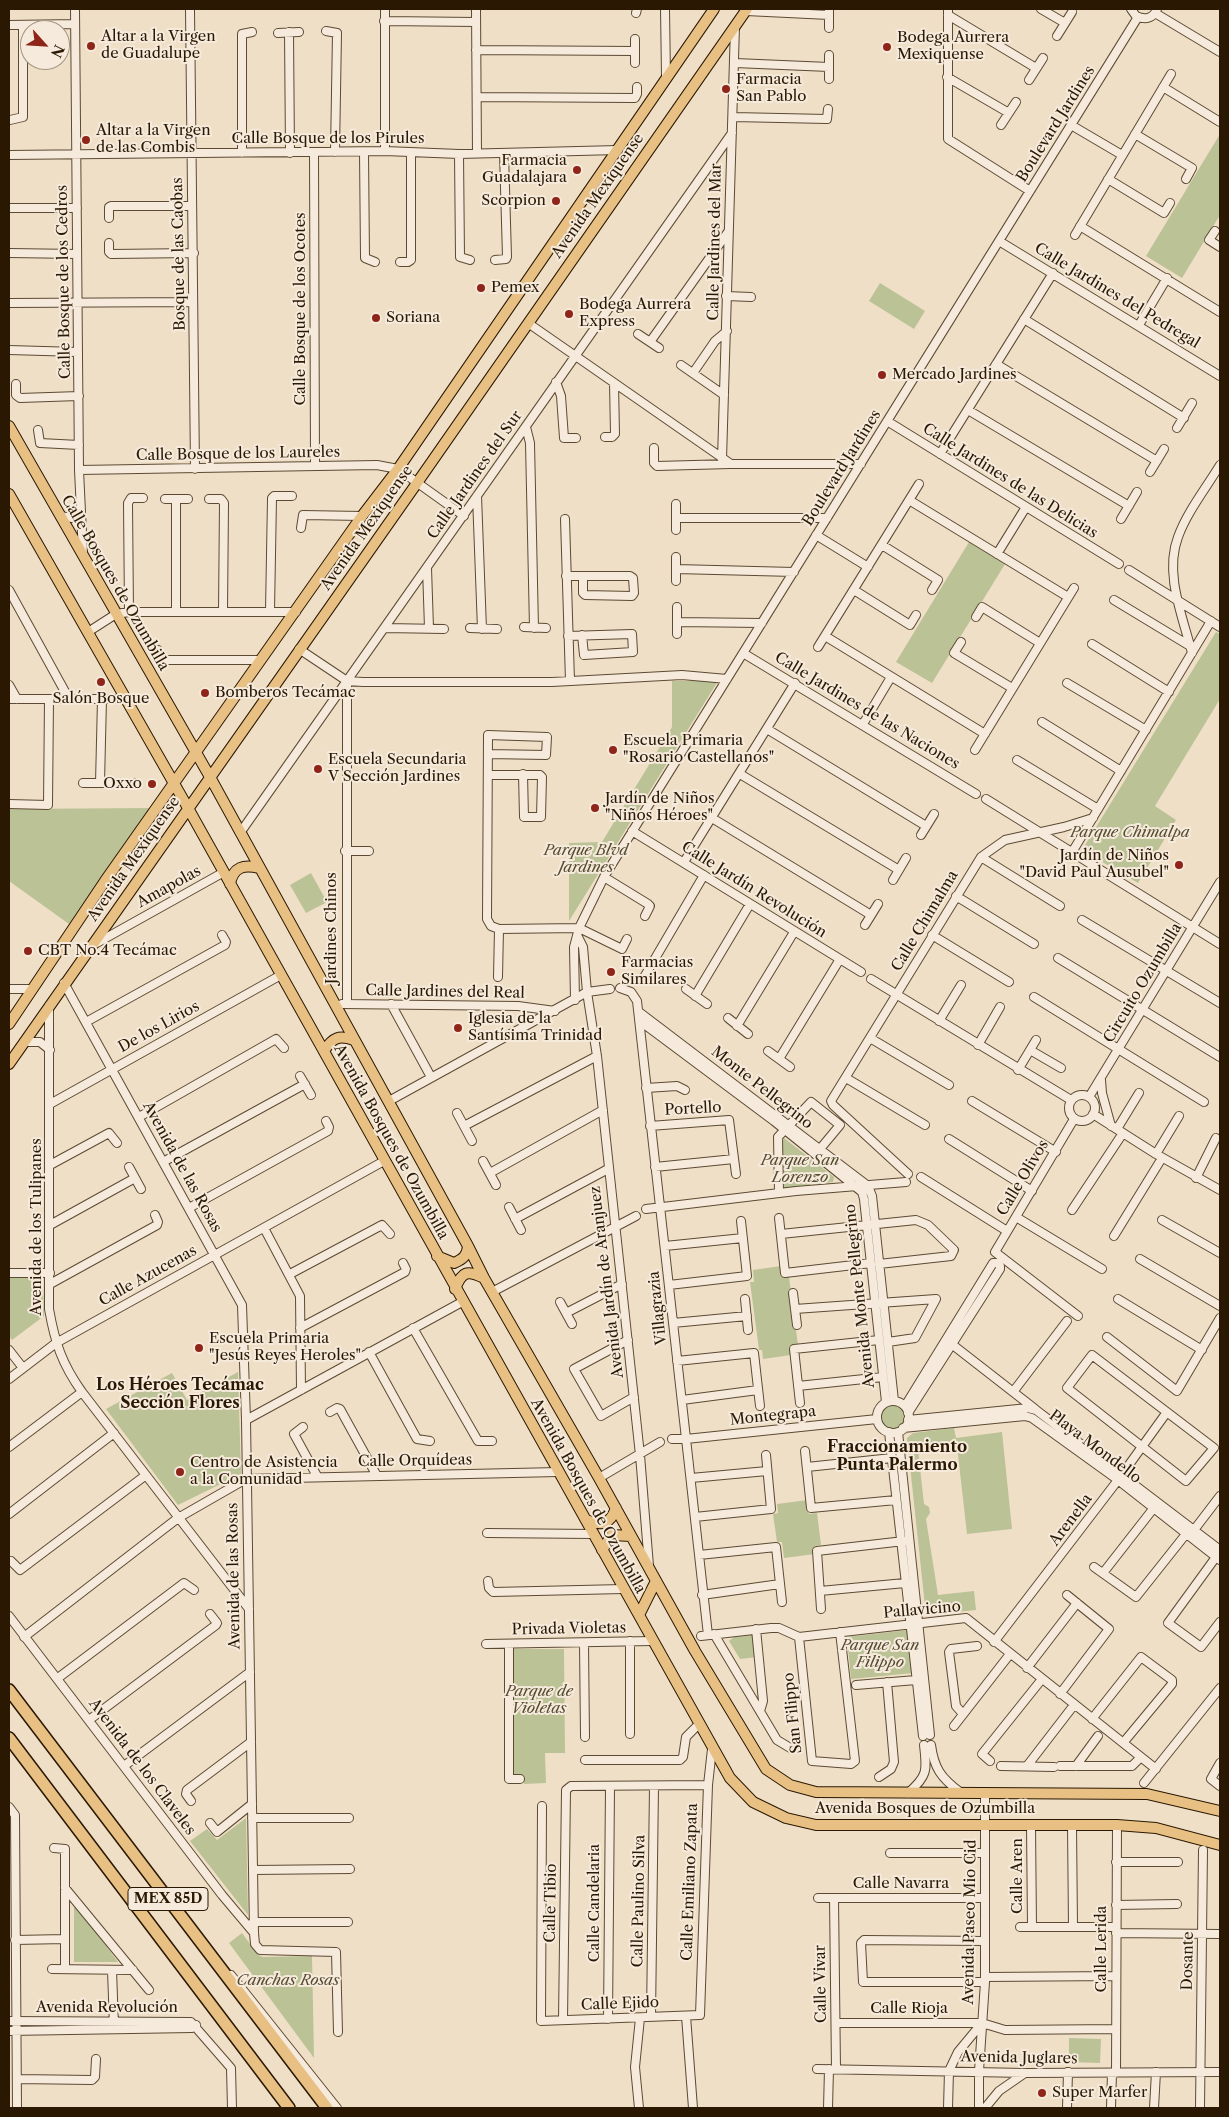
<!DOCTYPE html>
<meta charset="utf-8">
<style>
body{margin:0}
#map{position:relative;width:1229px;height:2117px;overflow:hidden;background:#f0dfc7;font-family:"Libre Caslon Text",serif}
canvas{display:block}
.frame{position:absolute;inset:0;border:10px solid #2a1802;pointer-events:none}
.north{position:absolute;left:20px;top:20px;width:50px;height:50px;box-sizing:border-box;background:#f5eadb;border:1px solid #a49684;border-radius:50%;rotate:116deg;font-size:14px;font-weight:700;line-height:20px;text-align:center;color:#2a1802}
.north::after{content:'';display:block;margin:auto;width:18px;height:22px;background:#8f2418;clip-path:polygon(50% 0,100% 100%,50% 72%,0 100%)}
</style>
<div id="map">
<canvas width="1229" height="2117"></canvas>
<div class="frame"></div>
<div class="north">N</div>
</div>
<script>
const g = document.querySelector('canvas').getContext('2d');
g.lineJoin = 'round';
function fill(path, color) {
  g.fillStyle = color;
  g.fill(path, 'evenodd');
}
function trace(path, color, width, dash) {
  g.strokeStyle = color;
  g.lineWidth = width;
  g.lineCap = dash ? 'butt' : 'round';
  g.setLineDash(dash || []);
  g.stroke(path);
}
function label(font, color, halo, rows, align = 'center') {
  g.font = font + ' "Libre Caslon Text",serif';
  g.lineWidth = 4;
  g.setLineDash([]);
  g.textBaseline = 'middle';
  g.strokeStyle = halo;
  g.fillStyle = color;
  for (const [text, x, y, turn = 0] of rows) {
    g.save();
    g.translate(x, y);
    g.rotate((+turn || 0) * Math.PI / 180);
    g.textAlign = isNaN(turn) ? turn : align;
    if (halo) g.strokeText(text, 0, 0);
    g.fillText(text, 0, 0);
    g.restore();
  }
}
const green = new Path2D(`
 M1220 134V215L1182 278 1146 256Z
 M880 283 925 311 914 329 869 301Z
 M969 542 1005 564 932 683 896 662Z
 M1216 632 1220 634V699L1155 806 1176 820 1138 883 1082 850Z
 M672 681H718L569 921V843L602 842 672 727Z
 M151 808 69 924 9 881V809Z
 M311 873 327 902 306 913 290 885Z
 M784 1138 834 1177 833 1182 784 1188 780 1140Z
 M781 1266 783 1278 789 1277 798 1345 790 1346 791 1355 763 1359 762 1350H759L750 1282H754L753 1270Z
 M9 1278H43L44 1316 12 1340 9 1336Z
 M238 1372 241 1474 178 1505 106 1409 172 1373 187 1400Z
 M880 1417a13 13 0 1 1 26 0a13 13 0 1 1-26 0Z
 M954 1428 956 1438 1002 1432 1012 1529 967 1534 957 1446 918 1450 924 1504 929 1507 930 1513 926 1519 938 1595 974 1591 976 1610 926 1615 907 1438 913 1433Z
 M808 1500 809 1514 817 1513 821 1545 814 1546 815 1554 784 1558 782 1542H777L773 1514 778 1513 777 1504Z
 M908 1630 913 1673 851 1679 847 1637Z
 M755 1635 757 1657 740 1659 729 1641 734 1637Z
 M513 1649H564L565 1753H545L546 1783 524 1784V1776H514Z
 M246 1818 248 1915 190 1841 207 1829 217 1840Z
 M74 1903 118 1962H74Z
 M242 1933 258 1955 263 1957 312 1956 314 2058 229 1943Z
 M1069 2038 1101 2039 1100 2063 1069 2062Z`);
const minor = new Path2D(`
 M75 9 79 470 83 554
 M190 9 195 469
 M385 9V151
 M476 9 477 153
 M665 9 666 77
 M948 9V139L1030 191
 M1041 9 1065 23
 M1131 9 1136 16C1145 20 1153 19 1157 9
 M746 11 829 15
 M636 13 637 9
 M1155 13 1220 52
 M948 15 1036 68
 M384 21 476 22
 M9 25 75 24
 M829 28V9
 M326 31 337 33 335 152
 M289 32 290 153
 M278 33 299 32
 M1057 36 1072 12
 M476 50 635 51
 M635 63V39
 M735 63 829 67
 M947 77 1009 113
 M829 79V55
 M1029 80 1043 58
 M1163 87 1220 122
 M477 97 635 98 637 94V87
 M733 117 827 119 828 109
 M10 120 23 117V25
 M1001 125 1016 102
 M1071 125 1122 155
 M1135 134 1192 168 1186 179
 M314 152 315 465
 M364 152 365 258 375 262
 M242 153V34L252 32
 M459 154 460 257 470 260
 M9 155 385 151 459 154 618 150
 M1108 179 1164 213 1170 203
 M9 208H77
 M109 218V207L111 206H192
 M1080 226 1220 312
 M1215 231 1209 240 1220 247
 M1075 235 1171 74
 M999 241 1220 376
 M109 243V252L111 254 194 253
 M9 253 77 254
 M495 260 506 259 507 257 504 153
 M400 262H408L411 260V153
 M726 296 751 297
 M9 303 193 302
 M1024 319 1184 418
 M528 323 731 464H861
 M1139 325 1167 278
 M638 334 659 348
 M650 342 728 232
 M9 350 78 352
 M996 364 1157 461
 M681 365 724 395
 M693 373 715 341 727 331
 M556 382 561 396 564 438H576
 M16 384V395L20 398 79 396
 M968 410 1129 506
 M887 421 1119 564
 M526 427 530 443 534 628
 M1177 428 1192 403
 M38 430 40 443 79 445
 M605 437H612L615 434 614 383
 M654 448V463L657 466 730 464
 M940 454 1053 273
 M722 459 735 26
 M79 470 377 465 398 469 464 516
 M1150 472 1164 449
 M477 496 482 629
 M165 499H188
 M209 499H221L224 503 223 611
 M909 500 1068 597
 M60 516 72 518 80 508
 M676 518H827
 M565 519 570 681
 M1121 519 1137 492
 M301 528 303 515 362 516
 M676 530V504
 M816 535 868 567
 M882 545 938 580 932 590
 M997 554 1026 507
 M676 557V581
 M427 568 429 628
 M676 569 794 572
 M1129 570 1220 627
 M566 576H630L633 578 634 593 632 596 585 595 583 593V576
 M9 590 69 699
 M854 590 910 625 916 615
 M1114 600 1190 646
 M176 611V499
 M270 611 272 498 274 496H292
 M129 612 128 503 131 498H143
 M976 617 982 607 1040 643
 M677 622 762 623
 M524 627 546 628
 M385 628 444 629
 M470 628 497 629
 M88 632 116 614 129 612H296
 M677 634V607
 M568 636 632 634 633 652 584 655 582 635
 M825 636 985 734
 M961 642 954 653 1012 688
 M1092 644 1169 692
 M818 647 919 484
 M299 649 347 681 363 682H552L682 675 727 679
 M158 650V657L162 660H261
 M743 653 976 794
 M1192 653C1183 617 1164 574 1178 537 1187 512 1206 488 1220 465
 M1067 683 1146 730
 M9 685 17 699
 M9 699H127
 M1042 722 1121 771
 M863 724 891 677
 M767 729 926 826
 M975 750 1074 588
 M488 754 546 755 547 737 488 735 487 919 491 926 499 929 579 928 622 949 627 939
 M1017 760 1098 809
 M740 774 899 870
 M488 775H540L542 777 541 817H524L523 774
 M83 783H135
 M100 783 102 699
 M986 799 1220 944
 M9 804 48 805 49 699
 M712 818 871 915
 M632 831 861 972
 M240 833 732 133
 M921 835 934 814
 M345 851H369
 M1071 854 1211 621
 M981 857 1060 906
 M684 862 795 683
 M604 877 648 904 650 906 645 916
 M893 880 906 858
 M956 896 1034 944
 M1082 920 1220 1003
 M865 925 878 904
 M932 935 1009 982
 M578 937 583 947 587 992 597 1056 640 1455 649 1566
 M95 944 224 872
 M1058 958 1220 1057
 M498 977 499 929
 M643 979 704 875
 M871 979 1071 1100
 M64 983 242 1305 246 1420 254 1933 255 1944 260 1950 336 1952 338 2032
 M620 988 631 992 637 1001 708 1635
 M9 989H32
 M686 989 707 1004
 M695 996 750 904
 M1034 997 1204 1102
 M575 1000 574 947 579 928 604 877 1138 17
 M342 1004 518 1006 555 1011
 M347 1004V681
 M391 1004 431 1077
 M49 1006V1309C55 1343 62 1364 82 1392L249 1609
 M639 1012 868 1186 872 1196 894 1401
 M728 1018 748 1034
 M640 1021 774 1121 862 1192 864 1199 886 1402
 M939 1021 961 985
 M86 1022 225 945 226 942 222 935
 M737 1026 794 932
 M870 1038 949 1085
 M24 1042H40L50 1050
 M978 1045 1000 1007
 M1030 1050 1061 1068
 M768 1051 790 1067
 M779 1059 840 959
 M1018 1070 1036 1040
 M300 1076 311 1095
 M846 1078 925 1125
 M1101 1080 1102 1093 1111 1126
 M646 1088 677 1086 685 1090
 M1069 1108a13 13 0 1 1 26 0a13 13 0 1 1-26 0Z
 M1089 1097 1220 882
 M389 1101 587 992 610 989
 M972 1101 1056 1152
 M50 1104 281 975
 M457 1113 472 1141
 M1093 1114 1156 1154 1220 1190
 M139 1117 276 1039 284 1048
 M1074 1119 995 1252 1078 1316
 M464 1126 597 1056
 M650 1126 729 1120 736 1174
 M1117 1129 1139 1093
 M949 1139 1032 1191
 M1156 1154 1179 1116
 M483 1161 496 1185
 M163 1162 305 1084
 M50 1165 109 1133 117 1143
 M129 1167 141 1189
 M655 1167 734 1159
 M490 1173 603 1110
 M908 1174 833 1105 831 1101 981 857 1005 840 1064 827 1093 818
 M921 1177 1007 1231
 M1196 1178 1216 1138
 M779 1193 778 1137 811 1102 840 1125 820 1149
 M509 1207 521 1230
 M189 1208 328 1131 329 1127 326 1121
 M646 1209 796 1191 906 1182
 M1072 1210 1123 1133
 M1016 1217 1102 1269
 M779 1218 785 1273 871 1263
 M515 1219 608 1169
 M1162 1220 1220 1253
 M50 1225 135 1178
 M264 1228 300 1296 301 1390
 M781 1234 916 1220 928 1225 954 1250 951 1256 879 1264
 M1114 1236 1162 1158
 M665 1246 743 1238
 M1140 1259 1220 1306
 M9 1273H50
 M290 1274 382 1225 390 1234
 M50 1284 157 1225 158 1222 155 1215
 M669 1285 747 1276 741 1221
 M492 1292 636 1216
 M793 1293 797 1325
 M745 1299 748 1330
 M1118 1299 1202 1350
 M560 1302 572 1324
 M795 1309 936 1299 915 1338 888 1342
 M566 1313 622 1284
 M673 1323 747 1316
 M300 1328 405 1272 406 1269 403 1263
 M413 1328 478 1441H492
 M1107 1337 1177 1391 1220 1318
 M628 1340 574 1369 601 1416 634 1397
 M949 1342 1035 1409
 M9 1350 23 1368
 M369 1352 417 1439 430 1441
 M1092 1355 1214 1448 1186 1481 1067 1388Z
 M677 1361 754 1353 760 1406
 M9 1379 56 1343 384 1161
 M798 1386 883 1377
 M1013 1392 1067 1321
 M682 1400 758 1390
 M877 1417a16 16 0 1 1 32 0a16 16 0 1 1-32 0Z
 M800 1403 794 1349 879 1340
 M905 1406 993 1263H997L1000 1266V1269L908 1413
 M330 1412 337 1408 340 1409 377 1476
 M246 1420 462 1302
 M908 1420 1028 1408 1036 1410 1220 1550
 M303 1427 294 1434 317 1476
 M903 1428 1025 1416 1032 1418 1118 1480 1220 1560
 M889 1432 923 1736
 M898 1432 930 1735
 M672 1439H686L877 1419
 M9 1447 82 1392
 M805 1451 811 1508 896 1500
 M807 1467 892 1458
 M599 1478 660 1442
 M691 1478 767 1471
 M9 1514 114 1433
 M695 1517 771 1509 766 1455
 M1194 1530 1220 1496
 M487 1533 593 1534
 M699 1555 776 1547 782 1602
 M1216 1557 1168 1623 1201 1647 1220 1622
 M11 1561 20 1570 146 1475
 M1094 1567 1136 1597 1186 1534
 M1103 1573 1153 1509
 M488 1581 489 1588 493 1592 623 1589
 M820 1591 905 1583
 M702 1595 780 1584
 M821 1609 817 1551 904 1541
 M9 1616 222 1895 254 1933
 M756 1629 763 1701 760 1711
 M714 1634 777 1740 792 1749
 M701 1636 771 1628H779L799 1637 966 1618 1156 1769
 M24 1637 178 1518 246 1479 558 1472
 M799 1637 812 1761 851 1764 855 1761 840 1632
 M630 1641V1734
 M994 1642 1118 1480 1167 1412
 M584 1643 585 1737
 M486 1644 652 1641
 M509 1644V1779H520
 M1027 1668 1077 1603
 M58 1678 184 1583 194 1590
 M856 1685 916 1680
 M1060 1694 1109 1629 1067 1595
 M963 1714 956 1706 949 1652 951 1649 977 1646
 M1092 1719 1141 1657 1172 1680V1684L1123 1743
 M89 1720 216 1625 217 1623 210 1614
 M954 1726 1010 1654
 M931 1745C934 1768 941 1778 960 1792
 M585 1760H680L683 1757 686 1737 698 1725
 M990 1761 982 1754 1042 1679
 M1220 1763 1211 1779 1220 1786
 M124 1766 250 1672
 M1001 1766 1054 1767
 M1027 1766 1074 1705
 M1060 1766H1132L1141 1757
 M1076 1766 1098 1736
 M879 1777 891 1769 894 1762 887 1682
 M1144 1783 1220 1688
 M908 1793C928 1776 927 1770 924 1745
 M191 1801 186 1794 187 1790 251 1742
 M542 1806 541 2021 700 2015 708 1785 712 1749
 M9 1807 15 1815 17 2108
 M252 1818H349
 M210 1823 217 1832 252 1804
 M1031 1825 1032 1927
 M1072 1825 1073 1927
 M54 1848 65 1849V1969
 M890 1853H985
 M1116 1862H1178
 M253 1870 350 1869
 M65 1888 149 1990
 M818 1898H985
 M834 1898 836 2069
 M1116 1905 1177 1904
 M253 1922H348
 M1020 1927H1116
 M1116 1933 1220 1934
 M15 1940 65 1939
 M985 1941 864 1940 861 1943 863 1982H985
 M52 1969 133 1970
 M112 1970 114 2026
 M231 1975 337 2108
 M985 1977 1116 1976
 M686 2016 693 2108
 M651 2017 654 1786
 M608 2019 610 1787
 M563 2020 566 1790 571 1786 708 1785
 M9 2021 191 2022 231 2068 232 2108
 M836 2023H982L1005 2030 1116 2029
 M9 2031 192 2028 196 2025
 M817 2069 1025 2073 1220 2072
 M1116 2073 1117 1825
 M17 2079 92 2080 95 2077 96 2059
 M639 2108 635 2067 640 2018
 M828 2108 829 2069
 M948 2108 949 2071 958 2052 982 2023
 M979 2108V2071L985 1982V1792
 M985 2108 999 2091 1025 2073
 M1067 2108 1068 2072
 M1111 2108 1112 2073
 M1154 2108 1156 2072
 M1200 2108 1203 1850`);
const major = new Path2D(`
 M9 426 210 777 468 1246 484 1278 599 1478 695 1651 766 1769 790 1785 816 1792 1147 1794 1220 1811
 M9 494 188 808 730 1778 753 1802 786 1818 816 1825H1117L1156 1828 1220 1845
 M230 884C233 867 244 864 259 868
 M9 1024 105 881 362 516 398 469 714 9
 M324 1051C333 1037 339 1035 354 1040
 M9 1064 417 483 747 9
 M437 1256 454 1263C463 1259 467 1256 468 1246
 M455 1289C462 1271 467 1270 484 1278
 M586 1520C602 1526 610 1525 616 1508
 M602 1550 612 1535 631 1536
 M639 1615 656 1581`);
const highway = new Path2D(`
 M9 1690 327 2108
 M9 1738 289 2108`);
const markers = [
 [91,46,5,"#8f2418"],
 [887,47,5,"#8f2418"],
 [726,89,5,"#8f2418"],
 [86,140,5,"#8f2418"],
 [577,170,5,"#8f2418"],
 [556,201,5,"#8f2418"],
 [481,288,5,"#8f2418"],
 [569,314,5,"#8f2418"],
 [376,318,5,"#8f2418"],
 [882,375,5,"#8f2418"],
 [101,682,5,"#8f2418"],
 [205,693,5,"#8f2418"],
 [613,750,5,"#8f2418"],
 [318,769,5,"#8f2418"],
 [152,784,5,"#8f2418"],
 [595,808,5,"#8f2418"],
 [1179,865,5,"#8f2418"],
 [28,951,5,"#8f2418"],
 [611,972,5,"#8f2418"],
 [458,1028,5,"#8f2418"],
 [199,1348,5,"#8f2418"],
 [180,1472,5,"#8f2418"],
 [1042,2093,5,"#8f2418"]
];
const shields = [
 [168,1899,80]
];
const shieldNames = [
 ["MEX 85D",168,1899]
];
const poiNames = [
 ["Altar a la Virgen",101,37],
 ["de Guadalupe",101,54],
 ["Bodega Aurrera",897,38],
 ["Mexiquense",897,55],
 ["Farmacia",736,80],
 ["San Pablo",736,97],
 ["Altar a la Virgen",96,131],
 ["de las Combis",96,148],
 ["Farmacia",567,161,"right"],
 ["Guadalajara",567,178,"right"],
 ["Scorpion",546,201,"right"],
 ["Pemex",491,288],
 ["Bodega Aurrera",579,305],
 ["Express",579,322],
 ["Soriana",386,318],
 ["Mercado Jardines",892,375],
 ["Bomberos Tecámac",215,693],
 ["Salón Bosque",101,699,"center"],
 ["Escuela Primaria",623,741],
 ["\"Rosario Castellanos\"",623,758],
 ["Escuela Secundaria",328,760],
 ["V Sección Jardines",328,777],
 ["Oxxo",142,784,"right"],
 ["Jardín de Niños",605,799],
 ["\"Niños Héroes\"",605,816],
 ["Jardín de Niños",1169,856,"right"],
 ["\"David Paul Ausubel\"",1169,873,"right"],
 ["CBT No.4 Tecámac",38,951],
 ["Farmacias",621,963],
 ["Similares",621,980],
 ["Iglesia de la",468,1019],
 ["Santísima Trinidad",468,1036],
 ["Escuela Primaria",209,1339],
 ["\"Jesús Reyes Heroles\"",209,1356],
 ["Centro de Asistencia",190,1463],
 ["a la Comunidad",190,1480],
 ["Super Marfer",1052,2093]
];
const streetNames = [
 ["Boulevard Jardines",1056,124,-58],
 ["Calle Bosque de los Pirules",328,139],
 ["Avenida Mexiquense",598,196,-55],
 ["Calle Jardines del Mar",715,242,-89],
 ["Bosque de las Caobas",179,254,-91],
 ["Calle Bosque de los Cedros",64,282,-91],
 ["Calle Jardines del Pedregal",1117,296,31],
 ["Calle Bosque de los Ocotes",301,309,-90],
 ["Calle Bosque de los Laureles",238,454,-1],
 ["Boulevard Jardines",842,468,-58],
 ["Calle Jardines del Sur",475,475,-55],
 ["Calle Jardines de las Delicias",1010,481,32],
 ["Avenida Mexiquense",367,528,-55],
 ["Calle Bosques de Ozumbilla",115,583,60],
 ["Calle Jardines de las Naciones",867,711,31],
 ["Avenida Mexiquense",134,859,-55],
 ["Amapolas",169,887,-29],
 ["Calle Jardín Revolución",754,890,32],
 ["Calle Chimalma",925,921,-59],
 ["Jardines Chinos",332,928,-90],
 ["Circuito Ozumbilla",1143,983,-59],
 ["Calle Jardines del Real",445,992,1],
 ["De los Lirios",159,1027,-29],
 ["Monte Pellegrino",762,1088,38],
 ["Portello",693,1109,-3],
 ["Avenida Bosques de Ozumbilla",391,1142,61],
 ["Avenida de las Rosas",182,1167,61],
 ["Calle Olivos",1023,1178,-59],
 ["Avenida de los Tulipanes",37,1227,-90],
 ["Calle Azucenas",148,1276,-29],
 ["Avenida Jardín de Aranjuez",607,1282,-97],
 ["Avenida Monte Pellegrino",860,1296,-96],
 ["Villagrazia",658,1308,-96],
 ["Montegrapa",773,1416,-6],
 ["Playa Mondello",1095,1447,37],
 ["Calle Orquídeas",415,1461,-1],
 ["Avenida Bosques de Ozumbilla",588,1496,61],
 ["Arenella",1071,1520,-53],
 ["Avenida de las Rosas",234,1576,-91],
 ["Pallavicino",922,1610,-5],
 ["Privada Violetas",569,1629,-1],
 ["San Filippo",793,1713,-96],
 ["Avenida de los Claveles",142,1767,53],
 ["Avenida Bosques de Ozumbilla",925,1809],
 ["Calle Aren",1018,1876,-90],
 ["Calle Emiliano Zapata",690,1882,-88],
 ["Calle Navarra",901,1884],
 ["Calle Paulino Silva",639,1901,-89],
 ["Calle Tibio",551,1903,-89],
 ["Calle Candelaria",595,1903,-90],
 ["Avenida Paseo Mio Cid",970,1922,-89],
 ["Calle Lerida",1102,1949,-90],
 ["Dosante",1188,1961,-89],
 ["Calle Vivar",821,1984,-91],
 ["Calle Ejido",620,2004,-2],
 ["Avenida Revolución",107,2008],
 ["Calle Rioja",909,2009],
 ["Avenida Juglares",1019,2058,1]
];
const parkNames = [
 ["Parque Chimalpa",1130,833],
 ["Parque Blvd",586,851],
 ["Jardines",586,868],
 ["Parque San",800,1161],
 ["Lorenzo",800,1178],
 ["Parque San",880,1646],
 ["Filippo",880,1663],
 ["Parque de",539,1692],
 ["Violetas",539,1709],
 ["Canchas Rosas",288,1981]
];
const neighbourhoodNames = [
 ["Los Héroes Tecámac",180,1385],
 ["Sección Flores",180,1403],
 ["Fraccionamiento",897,1447],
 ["Punta Palermo",897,1465]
];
fill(green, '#bac296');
trace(minor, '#5c4a33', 10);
trace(major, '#2a1802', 12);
trace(highway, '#2a1802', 14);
trace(minor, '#f5eadb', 8);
trace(major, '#e8c084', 10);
trace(highway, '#e8c084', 11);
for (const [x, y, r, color] of markers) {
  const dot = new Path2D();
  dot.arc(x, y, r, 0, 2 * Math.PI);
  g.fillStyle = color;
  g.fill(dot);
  trace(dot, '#f5eadb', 2);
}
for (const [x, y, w] of shields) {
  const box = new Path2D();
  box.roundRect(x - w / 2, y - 11.5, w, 23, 4);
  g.fillStyle = '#f5eadb';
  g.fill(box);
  trace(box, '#2a1802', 1);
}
label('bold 14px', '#2a1802', null, shieldNames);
label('15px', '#2a1802', '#f5eadb', poiNames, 'left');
label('15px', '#2a1802', '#f5eadb', streetNames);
label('italic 15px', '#554b2e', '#f5eadb', parkNames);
label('bold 16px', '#2a1802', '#f5eadb', neighbourhoodNames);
</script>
